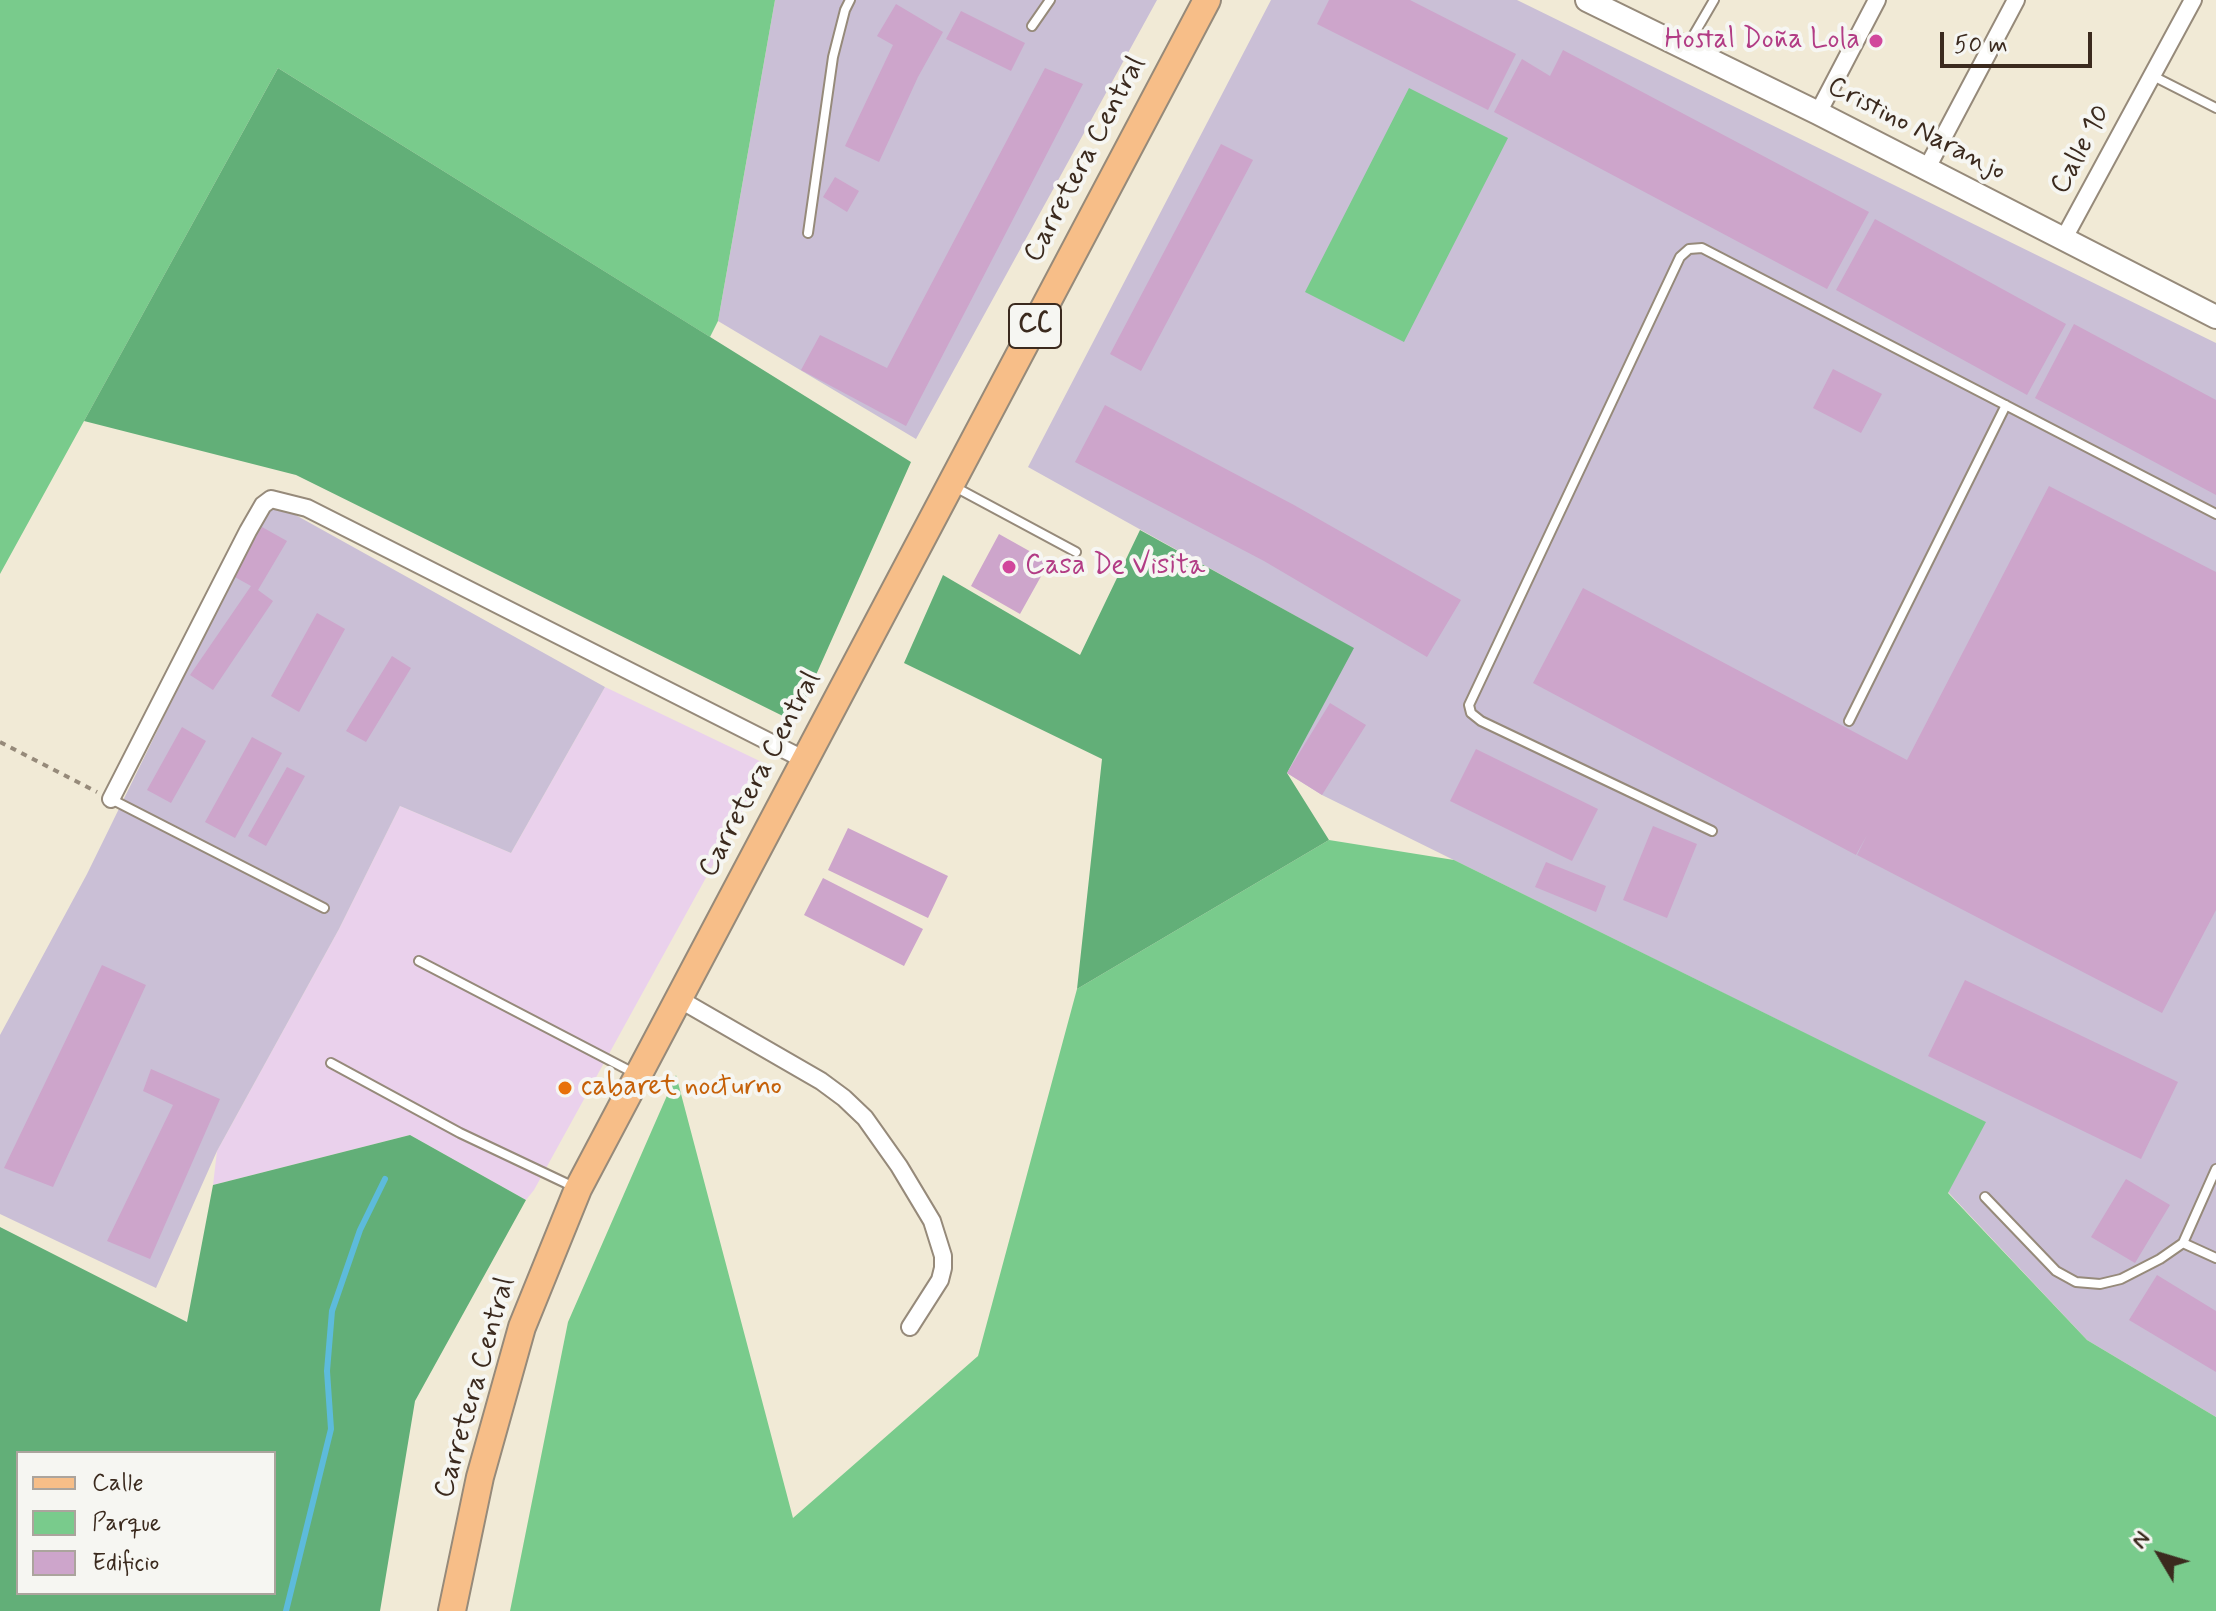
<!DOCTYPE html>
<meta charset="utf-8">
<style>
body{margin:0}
#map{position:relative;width:2216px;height:1611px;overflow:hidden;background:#f1ead6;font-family:Mynerve,sans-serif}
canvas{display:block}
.legend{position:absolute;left:16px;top:1451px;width:260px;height:144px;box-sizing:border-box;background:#f6f6f2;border:2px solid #aba49d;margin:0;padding:10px 14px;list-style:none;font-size:24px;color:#3b2a1e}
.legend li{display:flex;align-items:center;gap:16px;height:40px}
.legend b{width:40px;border:2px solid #aba49d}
.north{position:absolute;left:2120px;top:1515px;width:80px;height:80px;-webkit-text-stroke:6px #f6f6f2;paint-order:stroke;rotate:308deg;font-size:22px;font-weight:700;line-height:32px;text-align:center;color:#3b2a1e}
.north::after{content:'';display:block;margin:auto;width:28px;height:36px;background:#3b2a1e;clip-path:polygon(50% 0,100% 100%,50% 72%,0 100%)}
.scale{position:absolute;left:1940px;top:32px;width:152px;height:36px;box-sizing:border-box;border:4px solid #3b2a1e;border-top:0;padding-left:10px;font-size:24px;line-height:28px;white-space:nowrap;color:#3b2a1e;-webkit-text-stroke:6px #f6f6f2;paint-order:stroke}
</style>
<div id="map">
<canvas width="2216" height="1611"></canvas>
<ul class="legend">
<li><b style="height:10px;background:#f7be88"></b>Calle</li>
<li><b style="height:22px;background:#79cb8c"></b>Parque</li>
<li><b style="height:22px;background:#cda5cb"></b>Edificio</li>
</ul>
<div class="north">N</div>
<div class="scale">50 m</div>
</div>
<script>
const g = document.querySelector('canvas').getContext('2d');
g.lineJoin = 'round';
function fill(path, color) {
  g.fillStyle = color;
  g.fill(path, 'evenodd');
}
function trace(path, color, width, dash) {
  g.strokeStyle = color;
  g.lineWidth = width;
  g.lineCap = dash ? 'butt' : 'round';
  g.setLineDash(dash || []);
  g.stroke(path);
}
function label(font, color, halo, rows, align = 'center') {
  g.font = font + ' Mynerve,sans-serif';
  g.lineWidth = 8;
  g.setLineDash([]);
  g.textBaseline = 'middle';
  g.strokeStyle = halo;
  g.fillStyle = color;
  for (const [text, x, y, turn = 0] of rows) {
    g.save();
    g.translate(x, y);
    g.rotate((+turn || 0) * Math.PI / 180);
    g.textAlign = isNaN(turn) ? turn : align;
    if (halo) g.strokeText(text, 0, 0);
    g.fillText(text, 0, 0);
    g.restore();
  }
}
const built = new Path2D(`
 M605 687 768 765 534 1190 526 1200 410 1135 213 1185 217 1151 339 929 400 806 511 853Z`);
const industrial = new Path2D(`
 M775 0H1157L916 439 718 321Z
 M1271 0H1517L2216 343V1417L2087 1340 1948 1192 1985 1122 1322 795 1287 773 1353 648 1028 467Z
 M274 503 605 687 511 853 400 806 339 929 217 1151 156 1288 0 1214V1035L87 874 233 576Z`);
const green = new Path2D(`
 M0 0H775L718 321 710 337 278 68 0 574Z
 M1409 88 1508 138 1404 342 1305 292Z
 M1329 840 1454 860 1986 1122 1948 1193 2087 1340 2216 1417V1611H510L568 1322 676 1075 793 1518 978 1356 1077 989Z`);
const forest = new Path2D(`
 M278 68 911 462 795 722 296 475 84 421Z
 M1140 530 1354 648 1287 773 1329 840 1077 989 1102 759 904 663 943 575 1080 655Z
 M410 1135 526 1200 415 1401 380 1611H0V1227L187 1322 213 1185ZM18 1453H274V1593H18Z`);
const stream = new Path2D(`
 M286 1611 331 1429 327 1371 332 1311 360 1230 385 1179`);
const building = new Path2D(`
 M1329 0H1410L1516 54 1488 110 1317 24Z
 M896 4 943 32 918 77 879 162 845 146 893 45 877 36Z
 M961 11 1025 43 1011 71 946 39Z
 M1563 50 1869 212 1827 289 1494 112 1522 59 1550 76Z
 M1045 68 1083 84 906 426 801 370 820 335 887 368Z
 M1221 144 1253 160 1141 371 1110 354Z
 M835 177 859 191 847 212 823 197Z
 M1875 219 2066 324 2027 395 1836 290Z
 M2074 324 2216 400V495L2035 398Z
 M1833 369 1882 394 1861 433 1813 408Z
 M1105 405 1294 505 1461 600 1427 657 1264 561 1075 462Z
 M2049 486 2216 572V910L2162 1013 1857 855 1867 835 1856 855 1533 683 1583 588 1907 760Z
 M262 527 287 541 258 590 273 601 213 690 190 675 251 586 233 576Z
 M999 534 1049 562 1020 614 971 586Z
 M317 613 345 629 299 712 271 696Z
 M392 656 411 668 366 742 346 731Z
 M1330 703 1366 725 1322 795 1287 773Z
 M182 727 206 741 171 803 147 790Z
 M252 737 282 753 235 838 205 822Z
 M1476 749 1598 809 1572 861 1450 801Z
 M287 767 305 776 266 846 248 836Z
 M1653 826 1697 844 1667 918 1623 900Z
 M848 828 948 876 928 918 828 870Z
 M1546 862 1606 886 1596 912 1535 887Z
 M823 878 923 929 904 966 804 915Z
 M102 965 146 985 53 1187 4 1168Z
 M1965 980 2178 1082 2141 1159 1928 1056Z
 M151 1069 220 1099 150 1259 107 1241 173 1105 143 1091Z
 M2126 1179 2170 1205 2135 1263 2091 1237Z
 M2157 1275 2216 1311V1372L2129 1320Z`);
const path = new Path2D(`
 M0 742 97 792`);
const service = new Path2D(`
 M1032 26 1050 0
 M1686 48 1714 0
 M2153 76 2216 108
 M808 233 833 57 845 10 850 0
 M955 487 1076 552
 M1849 721 2006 405
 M111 799 324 908
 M1712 831 1481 721 1471 713 1469 705 1680 257 1689 249 1702 248 2216 514
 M419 961 634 1073
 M331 1063 460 1133 574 1187
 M1985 1197 2056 1271 2076 1282 2100 1284 2121 1279 2160 1259 2183 1243 2216 1169
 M2183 1243 2216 1258`);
const minor = new Path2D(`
 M1818 113 1877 0
 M1927 168 2016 0
 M2063 240 2193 0
 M111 799 248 531 263 505 271 499 307 508 805 760
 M679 999 821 1081 844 1098 865 1118 899 1166 932 1221 943 1256V1268L940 1280 910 1327`);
const tertiary = new Path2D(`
 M1587 0 1818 113 2216 317`);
const primary = new Path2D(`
 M452 1611 480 1477 522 1327 578 1189 1207 0`);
const markers = [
 [1876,41,8,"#d1479c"],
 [1009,567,8,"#d1479c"],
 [565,1088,8,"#e8710a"]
];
const shields = [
 [1035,326,52]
];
const shieldNames = [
 ["CC",1035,326]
];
const hotelNames = [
 ["Hostal Doña Lola",1860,41],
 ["Casa De Visita",1025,567,"left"]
];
const streetNames = [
 ["Cristino Naranjo",1916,130,27],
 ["Calle 10",2082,150,-62],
 ["Carretera Central",1086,160,-62],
 ["Carretera Central",761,775,-62],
 ["Carretera Central",476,1388,-74]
];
const foodNames = [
 ["cabaret nocturno",581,1088]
];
fill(built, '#ead1ec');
fill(industrial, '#cabfd6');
fill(green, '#79cb8c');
fill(forest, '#62af78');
trace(stream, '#5dbbdb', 6);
fill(building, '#cda5cb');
trace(service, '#968a7a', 12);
trace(minor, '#968a7a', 20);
trace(tertiary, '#968a7a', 26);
trace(primary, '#968a7a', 30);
trace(path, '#968a7a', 4, [6, 6]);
trace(service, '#fff', 8);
trace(minor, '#fff', 16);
trace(tertiary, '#fff', 22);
trace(primary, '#f7be88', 26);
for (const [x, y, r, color] of markers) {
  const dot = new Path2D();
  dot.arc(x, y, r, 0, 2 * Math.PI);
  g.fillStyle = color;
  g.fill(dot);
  trace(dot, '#f6f6f2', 3);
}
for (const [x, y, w] of shields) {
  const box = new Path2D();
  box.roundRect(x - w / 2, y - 22, w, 44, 6);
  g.fillStyle = '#f6f6f2';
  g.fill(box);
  trace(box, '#3b2a1e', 2);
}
label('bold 26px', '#3b2a1e', null, shieldNames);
label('28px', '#b23c85', '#f6f6f2', hotelNames, 'right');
label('28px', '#3b2a1e', '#f6f6f2', streetNames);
label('28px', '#c56008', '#f6f6f2', foodNames, 'left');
</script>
